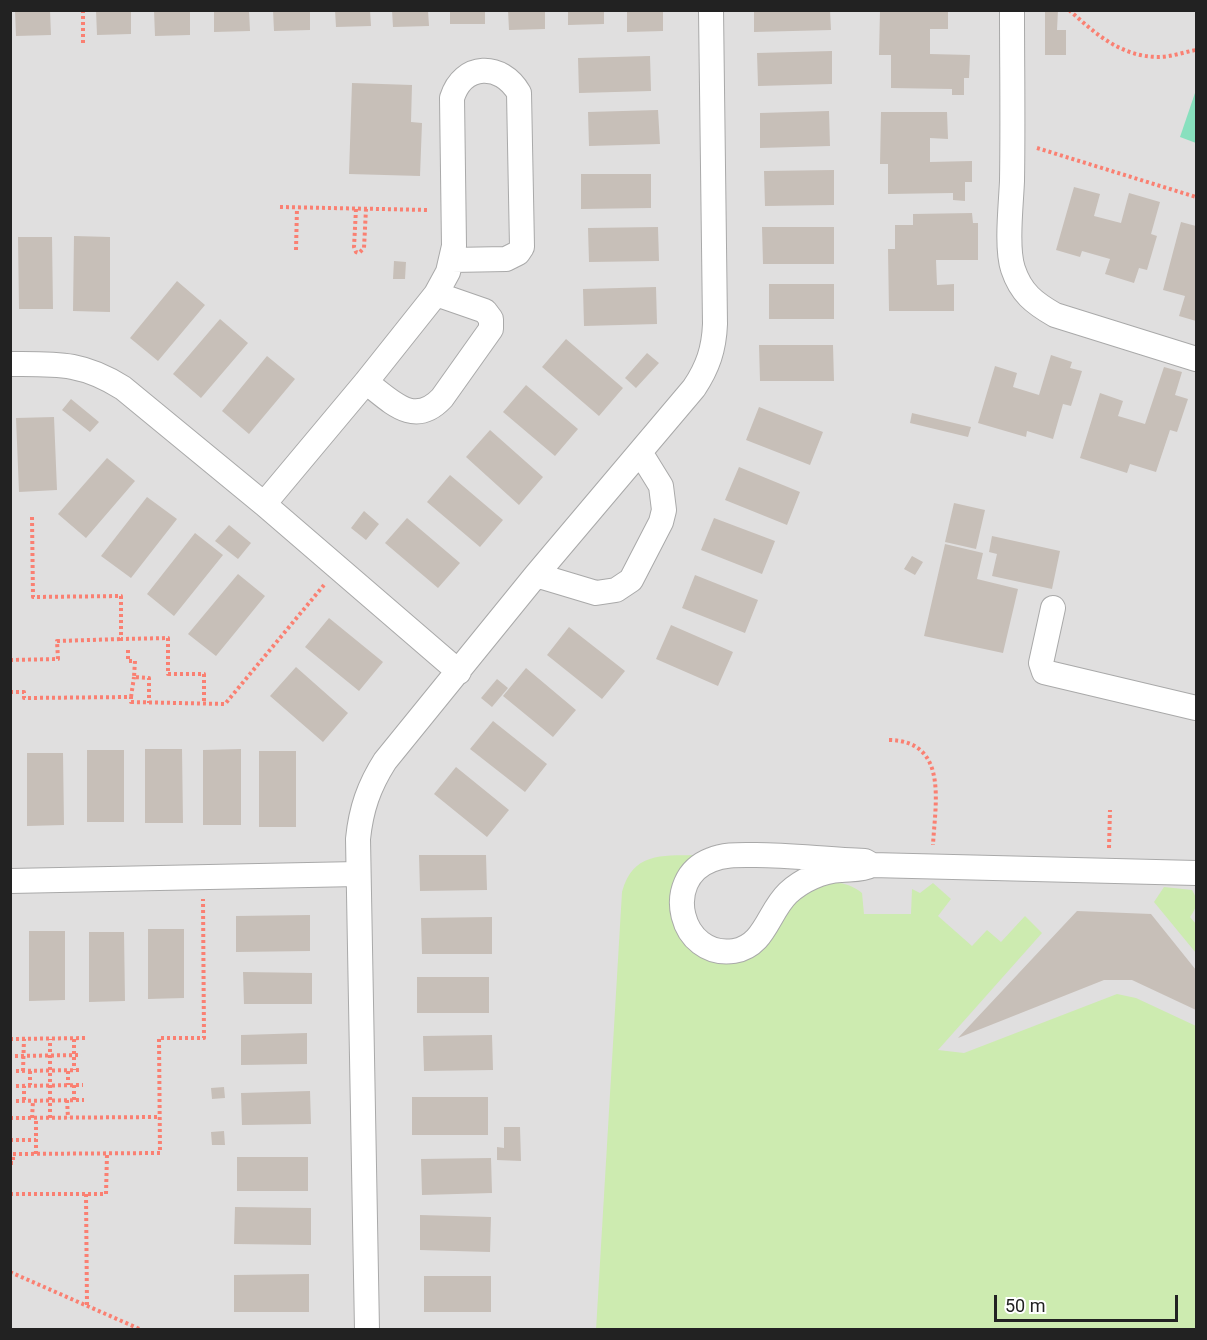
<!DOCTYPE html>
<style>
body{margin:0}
#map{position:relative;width:1207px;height:1340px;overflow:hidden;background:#f2efe9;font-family:Roboto,sans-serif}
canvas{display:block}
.frame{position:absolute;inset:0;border:12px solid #222;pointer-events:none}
.scale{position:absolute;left:994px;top:1295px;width:184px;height:27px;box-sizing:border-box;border:3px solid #222;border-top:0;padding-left:8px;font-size:18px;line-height:21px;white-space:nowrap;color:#222;-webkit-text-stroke:4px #fff;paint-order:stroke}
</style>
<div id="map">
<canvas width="1207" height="1340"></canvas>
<div class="frame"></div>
<div class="scale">50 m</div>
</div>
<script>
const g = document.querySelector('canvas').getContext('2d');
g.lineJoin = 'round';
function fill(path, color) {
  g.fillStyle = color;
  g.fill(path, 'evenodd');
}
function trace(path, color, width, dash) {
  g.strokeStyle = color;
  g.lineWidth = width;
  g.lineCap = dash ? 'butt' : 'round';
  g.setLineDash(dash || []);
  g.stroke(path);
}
const residential = new Path2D(`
 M10 11H1196V1329H11Z`);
const grass = new Path2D(`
 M695 855 675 881 682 936 767 945C777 933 783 918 793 906 811 883 839 874 862 893L864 914H911L912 889 920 893 933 883 951 899 938 916 972 946 987 930 1001 942 1025 916 1042 933 938 1050 964 1053 1117 994 1136 998 1196 1026V1329L596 1330 622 892C633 852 661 856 695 855Z
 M1164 887 1192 890C1199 901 1197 907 1190 917L1196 924V953L1154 902Z`);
const pitch = new Path2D(`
 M1196 90V143L1180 137Z`);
const building = new Path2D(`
 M15 10H50L51 35 16 36Z
 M96 10H131V34L97 35Z
 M154 10H190V35L155 36Z
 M214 10H249L250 31 214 32Z
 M273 10H310V30L274 31Z
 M335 10H370L371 26 336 27Z
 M392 10H428L429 26 393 27Z
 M450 10H485V24H450Z
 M508 10H545V29L509 30Z
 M568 10H604V24L568 25Z
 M627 10H663V31L627 32Z
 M754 10H830L831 30 754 32Z
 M880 10H948V29H930V54L970 55 969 78H964V95H952V89L891 88V55H879Z
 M1045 10H1058L1057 30H1066V55H1045Z
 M832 51V84L758 86 757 53Z
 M650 56 651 91 579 93 578 58Z
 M352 83 412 85 411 122 422 123 420 176 349 174Z
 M658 110 660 144 589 146 588 112Z
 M829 111 830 146 760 148V113Z
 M881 112H947L948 139 930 138V162L972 161V182H965V201L953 200V193L888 194V164H880Z
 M834 170V205L765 206 764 171Z
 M581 174H651V208L581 209Z
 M1074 187 1100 194 1094 216 1121 223 1129 193 1160 202 1151 234 1157 236 1147 270 1139 268 1134 283 1105 274 1110 259 1082 251 1080 257 1056 250Z
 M972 213 973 223H978V260H936L937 285 954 284V311H889L888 249H895V225H913V214Z
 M1181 222 1196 226V321L1179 316 1185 296 1163 290Z
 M658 227 659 261 589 262 588 228Z
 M762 227H834V264H763Z
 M74 236 110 237V312L73 311Z
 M18 237H52L53 309H19Z
 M394 261 406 262 405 279H393Z
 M177 281 205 305 158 361 130 338Z
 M769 284H834V319H769Z
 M656 287 657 324 584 326 583 289Z
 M220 319 248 343 201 398 173 374Z
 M566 339 623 388 599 416 542 367Z
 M759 345H833L834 381H760Z
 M647 353 659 363 636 388 625 378Z
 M1051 355 1072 362 1070 368 1082 371 1071 406 1063 404 1053 439 1027 431 1026 437 978 423 995 366 1017 373 1013 387 1039 395Z
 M267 356 295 379 249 434 222 411Z
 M1164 367 1182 372 1175 395 1188 399 1177 432 1170 430 1156 472 1130 464 1127 473 1080 458 1100 393 1123 401 1118 416 1145 424Z
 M526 385 578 429 555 456 503 412Z
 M71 399 99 422 90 432 62 410Z
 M759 407 823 432 810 465 746 440Z
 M912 413 971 427 968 437 910 423Z
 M54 417 57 490 19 492 16 418Z
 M490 430 543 477 519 505 466 457Z
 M107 458 135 481 86 538 58 514Z
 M739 467 800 492 787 525 725 500Z
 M450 475 503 520 480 547 427 502Z
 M147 497 177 519 131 578 101 556Z
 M954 503 985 510 976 549 945 542Z
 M364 511 379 524 366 540 351 528Z
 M407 518 460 563 438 588 385 543Z
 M714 518 775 541 762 574 701 550Z
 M229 525 251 543 238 559 215 541Z
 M195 533 223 555 174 616 147 594Z
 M992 536 1060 551 1052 589 992 576 997 554 989 552Z
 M945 544 983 553 977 579 1018 589 1003 653 924 636Z
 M912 556 923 562 915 575 904 569Z
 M238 574 265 596 216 656 188 634Z
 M695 575 758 600 745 633 682 608Z
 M329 618 383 662 359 691 305 647Z
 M671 625 733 652 718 686 656 659Z
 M569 627 625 671 602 699 547 655Z
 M296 667 348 713 323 742 270 696Z
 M526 668 576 710 553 737 503 696Z
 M497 679 508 688 492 707 481 698Z
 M493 721 547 764 525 792 470 749Z
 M145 749H182L183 823H145Z
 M241 749V825H203V750Z
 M87 750H124V822H87Z
 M259 751H296V827H259Z
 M27 753H63L64 825 27 826Z
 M456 767 509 810 487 837 434 794Z
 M419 855H486L487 890 420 891Z
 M1077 911 1151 914 1196 970V1010L1132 980H1104L958 1038Z
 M310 915V951L236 952V916Z
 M492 917V954H422L421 918Z
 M148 929H184V998L148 999Z
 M29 931H65V1000L29 1001Z
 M89 932H124L125 1001 89 1002Z
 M243 972 312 973V1004H244Z
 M417 977H489V1013H417Z
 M307 1033V1064L241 1065V1035Z
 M492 1035 493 1070 424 1071 423 1036Z
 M224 1087 225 1098 212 1099 211 1088Z
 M310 1091 311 1124 242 1125 241 1093Z
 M412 1097H488V1135H412Z
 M504 1127H520L521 1161 497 1160V1147L504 1148Z
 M224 1131 225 1145H212L211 1132Z
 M237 1157H308V1191H237Z
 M491 1158 492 1193 422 1195 421 1159Z
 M235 1207 311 1208V1245L234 1244Z
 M420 1215 491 1217 490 1252 420 1250Z
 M309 1274V1312H234V1275Z
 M424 1276H491V1312H424Z`);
const path = new Path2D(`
 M83 10V44
 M1069 10C1096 34 1121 57 1159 57 1171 57 1184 52 1196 50
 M1037 148 1196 197
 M280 207 429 210
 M356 209 354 247 356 252 359 253 364 248 366 209
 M296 250 297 208
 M32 517 33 597 121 596V639L168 638V674H204V704
 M128 650V661H135L134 677 149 678V703
 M10 660 58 659 57 641 121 639
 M10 692H24V698L131 697V702L225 704 324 585
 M131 697 134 677
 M889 740C949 741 935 804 933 845
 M1109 848 1110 810
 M10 1039 88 1038
 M74 1039V1070
 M15 1056 81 1055
 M16 1071 82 1070
 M23 1071 24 1039
 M30 1071V1085
 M68 1071V1085
 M16 1086 83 1085
 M24 1100V1086
 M67 1100 68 1118
 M74 1100V1085
 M16 1101 84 1100
 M10 1118 159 1117
 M32 1118 33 1101
 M50 1118V1039
 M10 1140H36
 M36 1154V1118
 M10 1163H13V1154L160 1153 159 1038H204L203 899
 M10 1194H106L107 1154
 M86 1194 87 1305
 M10 1272 142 1330`);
const minor = new Path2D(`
 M1012 10C1012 67 1013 124 1012 181 1011 205 1006 248 1013 269 1021 293 1034 303 1055 315L1196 359
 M10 364C57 364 82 362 123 388L264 504 459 672
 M366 382C391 401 414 428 442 398L491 329V319L485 311 436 294
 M264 504 366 382 436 294 448 272 454 246 452 98C463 63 501 62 519 93L522 247 518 253 506 259 452 260
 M536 575 596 593 616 590 631 580 661 522 664 510 661 486 640 452
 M1053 608 1041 663 1044 672 1196 708
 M872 865C862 870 852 869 841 870 822 871 802 880 788 893 768 912 765 946 734 951 680 959 661 879 711 860 725 854 740 855 756 855 792 855 828 860 865 861L872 865 1196 873
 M10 881 358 874
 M367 1330 358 839C361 809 369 786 385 761L536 575 694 388C708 367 714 349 715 324L711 10`);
fill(residential, '#e0dfdf');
fill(grass, '#cdebb0');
fill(pitch, '#88e0be');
fill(building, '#c7bfb8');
trace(minor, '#a9a9a9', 26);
trace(path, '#fa8072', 4, [3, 3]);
trace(minor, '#fff', 24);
</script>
